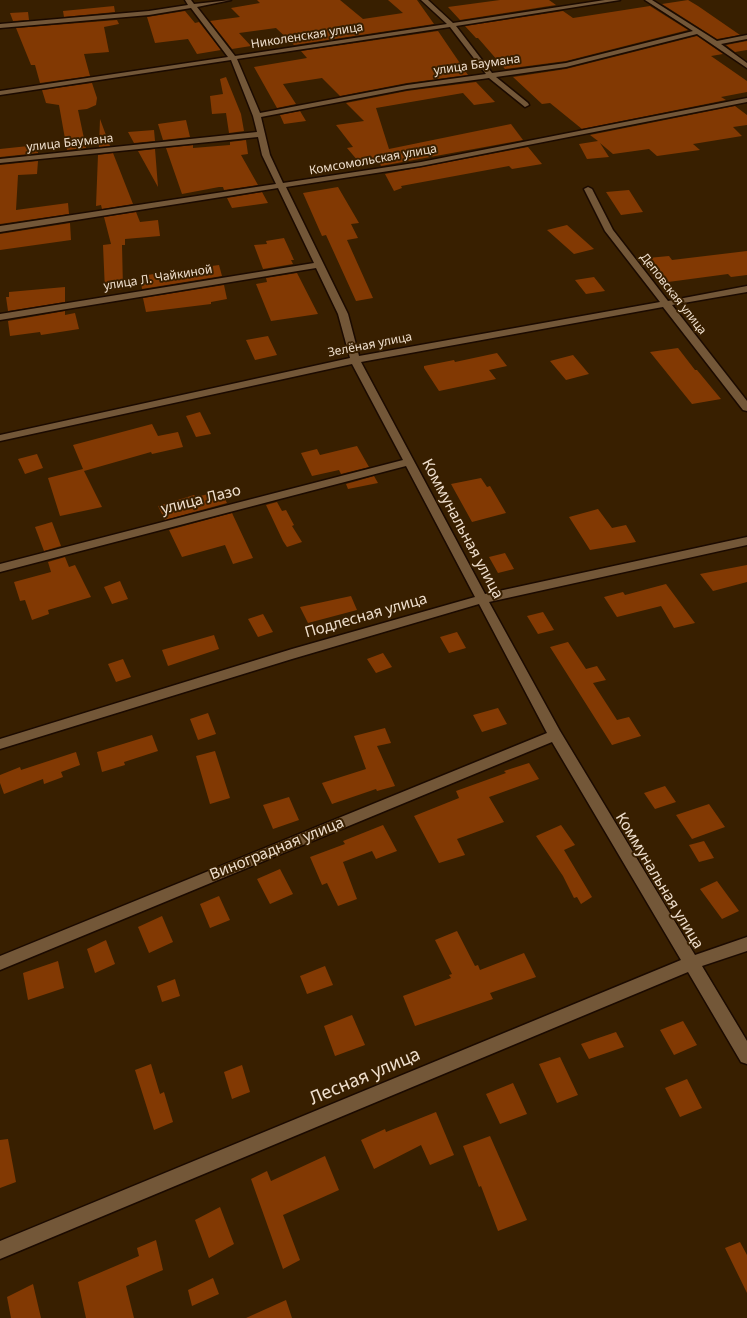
<!DOCTYPE html>
<meta charset="utf-8">
<style>
body{margin:0}
canvas{display:block;background:#381f00}
</style>
<canvas width="747" height="1318"></canvas>
<script>
const g = document.querySelector('canvas').getContext('2d');
g.lineJoin = 'round';
function fill(path, color) {
  g.fillStyle = color;
  g.fill(path, 'evenodd');
}
function trace(path, color, width, dash) {
  g.strokeStyle = color;
  g.lineWidth = width;
  g.lineCap = dash ? 'butt' : 'round';
  g.setLineDash(dash || []);
  g.stroke(path);
}
function label(font, color, halo, rows, align = 'center') {
  g.font = font + ' "Noto Sans",sans-serif';
  g.lineWidth = 4;
  g.setLineDash([]);
  g.textBaseline = 'middle';
  g.strokeStyle = halo;
  g.fillStyle = color;
  for (const [text, x, y, turn = 0] of rows) {
    g.save();
    g.translate(x, y);
    g.rotate((+turn || 0) * Math.PI / 180);
    g.textAlign = isNaN(turn) ? turn : align;
    if (halo) g.strokeText(text, 0, 0);
    g.fillText(text, 0, 0);
    g.restore();
  }
}
const building = new Path2D(`
 M257 0H340L363 19 403 13 388 0H417L434 24 294 45 276 28 239 33 251 46 232 49 210 21 240 17 231 8 260 3Z
 M500 0H549L556 5 460 20 448 7Z
 M688 0 698 6 740 35 717 39 662 4Z
 M114 6 115 12 64 17 63 11Z
 M650 6 688 30 566 61 505 69 478 38H476L465 26 563 11 573 18Z
 M185 11 195 23 199 22 221 50 197 54 188 39 155 43 147 17Z
 M28 12 29 20 13 21 10 13Z
 M117 20 119 24 104 27 109 52 84 54 90 76 40 83 35 65H31L16 28Z
 M438 31 468 75 407 83 340 96 322 78 283 84 296 104 277 108 254 67 307 58 301 51Z
 M697 36 723 54 711 56 747 81V92L721 97 726 100 582 129 550 103 542 104 513 77 566 69Z
 M747 41V50L735 52 726 45Z
 M226 77 241 114 244 131 229 133 226 113 212 114 210 96 223 94 220 79Z
 M476 82 495 102 474 105 463 93 376 108 389 149 511 124 523 140 381 166 377 158 358 161 347 148 353 147 336 125 364 121 346 103 407 91Z
 M92 83 97 98 96 105 87 109 78 110 86 148 67 150 59 105 46 103 42 90Z
 M735 106 747 115V125L733 127 742 136 693 144 700 150 657 156 649 149 613 154 600 143 609 157 587 159 579 144 598 141 590 135Z
 M300 111 306 121 284 124 280 115Z
 M100 119 110 146 99 147Z
 M186 120 190 137 163 140 158 124Z
 M154 130 155 141 134 143 128 132Z
 M246 140 248 154 241 155 258 185 224 190 223 187H219L182 194 166 148 193 145V148L230 145V142Z
 M38 145V153L0 157V149Z
 M528 147 542 164 512 169 509 166 401 186 402 188 394 191 385 174Z
 M155 149 158 187 138 151Z
 M113 153 133 204 102 209 101 205 96 206 98 155Z
 M38 161 37 174 18 175 16 210 68 203 69 214 0 224V165Z
 M338 187 359 223 351 224 358 238 347 240 373 298 356 301 326 235 322 236 303 193Z
 M629 190 643 212 621 215 606 192Z
 M262 192 268 203 232 208 227 198Z
 M136 212 140 222 158 220 160 236 125 239V245H122L123 289 105 291 103 245 111 244 104 217Z
 M70 223 71 240 0 250V234Z
 M567 225 594 249 574 254 547 230Z
 M284 238 294 260H291L293 264 263 269 254 245 267 244 266 241Z
 M747 251V275L731 277 728 274 668 282 648 258 669 256 672 260Z
 M219 265 222 276 142 289 140 276Z
 M297 273 318 314 271 321 256 284 267 282 266 278Z
 M594 277 605 291 586 294 575 280Z
 M224 285 227 299 211 302V304L146 312 143 298Z
 M65 287V302L8 311 6 297H9V292Z
 M65 311V315L75 313 79 329 41 335 40 332 10 336 8 321Z
 M268 336 277 355 255 360 246 340Z
 M678 348 695 370H697L721 399 692 404 650 352Z
 M497 353 507 366 489 370 496 379 439 391 424 368V366L454 360 455 362Z
 M573 355 589 374 566 380 550 361Z
 M200 412 211 434 196 437 186 416Z
 M152 424 158 436 178 432 183 447 152 454 151 452 84 471 102 507 60 516 48 478 83 469 73 445Z
 M357 446 369 467 341 474 339 470 312 476 301 453 317 449 320 455Z
 M37 454 43 468 25 474 18 459Z
 M374 476 378 483 348 489 346 484Z
 M481 478 487 487 490 486 506 513 472 522 451 484Z
 M221 491 227 503 165 520 158 506 194 495 196 497Z
 M277 502 282 511 286 510 294 525 292 526 302 542 287 547 283 541 266 505Z
 M598 509 612 528 626 525 636 542 590 550 569 517Z
 M232 513 253 558 233 564 225 545 182 557 169 530Z
 M52 522 61 546 44 551 35 527Z
 M505 553 514 569 498 573 489 557Z
 M65 557 69 567 75 565 91 597 48 610 49 614 32 620 25 600 20 601 14 582 51 572 48 562Z
 M747 565V582L713 591 700 574Z
 M120 581 128 599 112 604 104 587Z
 M666 584 695 623 674 628 661 606 617 617 604 597 623 592 625 595Z
 M351 596 357 610 308 623 300 607Z
 M543 612 554 630 538 634 527 616Z
 M263 614 273 632 258 637 248 619Z
 M457 632 466 648 449 653 440 637Z
 M214 635 219 649 168 666 162 650Z
 M568 642 586 669 597 666 606 680 593 683 617 720 629 717 641 736 612 745 550 647Z
 M383 653 392 667 376 673 367 659Z
 M123 659 131 677 116 682 108 664Z
 M498 708 507 724 482 732 473 715Z
 M208 713 216 734 198 740 190 719Z
 M385 728 391 743 377 746 395 786 377 791 376 789 332 804 322 783 366 769 354 736Z
 M152 735 158 751 124 762 125 765 102 772 97 752Z
 M215 751 230 798 210 804 196 756Z
 M76 752 80 765 61 772 63 777 44 784 43 779 4 794 0 783V775L20 767 21 770Z
 M529 763 539 779 489 797 504 822 457 839 465 855 439 863 414 816 459 798 456 791 506 773 504 771Z
 M665 786 676 802 655 809 644 793Z
 M289 797 299 820 273 829 263 805Z
 M709 804 725 827 692 839 676 815Z
 M383 825 397 851 376 859 372 851 343 862 357 899 338 906 327 883 322 885 310 857 345 844 343 841Z
 M561 825 575 845 564 850 592 897 581 904 577 897 574 898 563 876 536 836Z
 M704 841 714 858 699 862 689 845Z
 M280 869 293 894 270 904 257 879Z
 M717 881 739 911 722 919 700 889Z
 M219 896 230 920 210 928 200 904Z
 M162 916 173 942 149 953 138 927Z
 M457 931 475 966 478 965 480 970 524 953 536 977 490 993 493 999 415 1026 403 996 451 978 449 975 452 974 435 940Z
 M106 940 115 964 95 973 87 949Z
 M58 961 64 988 28 1000 23 973Z
 M325 966 333 985 307 994 300 976Z
 M175 979 180 996 162 1002 157 986Z
 M352 1015 365 1045 335 1056 324 1026Z
 M683 1021 697 1045 674 1055 660 1030Z
 M616 1032 624 1047 589 1059 581 1044Z
 M560 1057 578 1095 557 1103 539 1064Z
 M151 1064 160 1094 164 1092 173 1122 154 1130 135 1070Z
 M242 1065 250 1092 232 1099 224 1072Z
 M687 1079 702 1108 680 1117 665 1088Z
 M513 1083 527 1114 500 1124 486 1094Z
 M436 1112 454 1155 430 1165 421 1145 374 1169 361 1140 385 1129 386 1132Z
 M490 1136 527 1220 498 1231 481 1186 479 1187 463 1146Z
 M8 1139 16 1182 0 1188V1140Z
 M325 1156 339 1190 283 1215 300 1260 283 1269 251 1179 267 1171 271 1181Z
 M220 1207 234 1244 209 1258 195 1220Z
 M156 1240 163 1270 126 1286 134 1318H86L78 1282 139 1256 137 1248Z
 M740 1242 747 1255V1293L725 1248Z
 M213 1278 219 1294 192 1306 188 1290Z
 M33 1284 41 1318H11L7 1297Z
 M286 1300 292 1318H246L277 1304Z`);
const minor = new Path2D(`
 M185 0H191L194 4 231 0 197 7 235 56 447 24 421 0H428L453 23 605 0H620L456 26 492 73 566 63 693 31 645 0H652L717 41 747 35V39L721 44 747 63V68L697 34 566 67 496 77 528 103 529 105 525 107 489 78 407 89 261 117 270 155 283 183 421 162 747 98V102L421 166 286 187 348 314 359 356 660 302 605 231 584 189 588 187 592 189 613 230 668 301 747 286V292L672 305 747 401V411L743 410 663 307 361 362 485 594 747 537V545L489 602 560 731 695 955 747 937V951L702 966 747 1041V1064L741 1062 688 972 0 1259V1241L681 960 552 742 0 970V956L547 733 479 604 292 659 0 749V739L292 649 475 597 406 466 0 572V564L403 460 352 364 0 441V435L350 358 338 314 316 268 0 320V314L314 263 278 188 0 232V226L276 184 262 155 258 137 0 163V159L257 132 253 116 231 60 0 95V91L228 57 191 8 149 15 0 28V24L149 11 188 5ZM450 27 486 74 407 85 260 113 237 59Z`);
const farStreetnames = [
 ["Николенская улица",307,36,-9],
 ["улица Баумана",477,65,-8],
 ["улица Баумана",70,143,-6],
 ["Комсомольская улица",373,160,-10],
 ["улица Л. Чайкиной",158,278,-9],
 ["Деповская улица",673,294,52],
 ["Зелёная улица",370,345,-11]
];
const streetNames = [
 ["улица Лазо",201,500,-14],
 ["Коммунальная улица",462,529,62],
 ["Подлесная улица",366,616,-16],
 ["Виноградная улица",277,849,-22],
 ["Коммунальная улица",659,881,59]
];
const nearStreetnames = [
 ["Лесная улица",365,1077,-23]
];
fill(building, '#823903');
trace(minor, '#1b0a00', 3);
fill(minor, '#735738');
label('12px', '#efdfcd', '#381f00', farStreetnames);
label('15px', '#efdfcd', '#381f00', streetNames);
label('18px', '#efdfcd', '#381f00', nearStreetnames);
</script>
